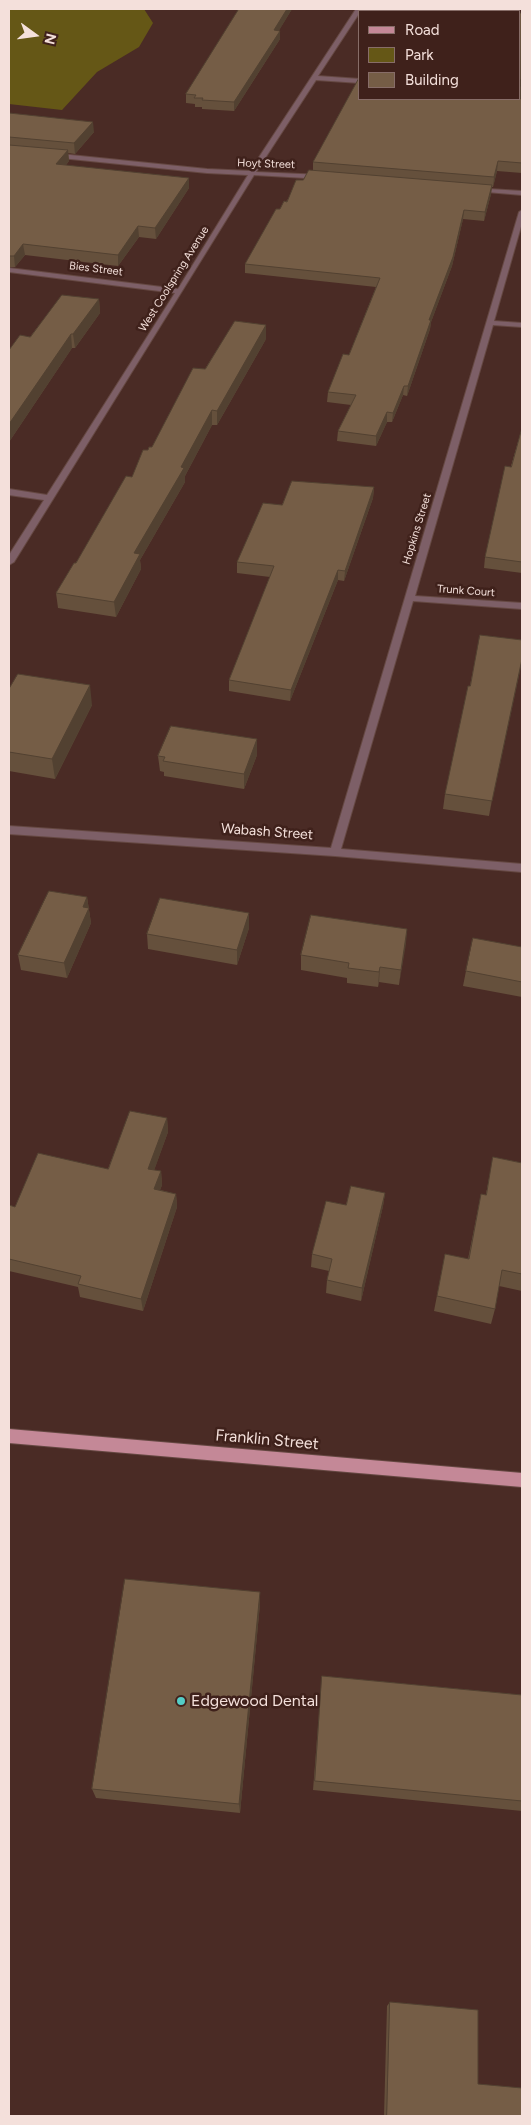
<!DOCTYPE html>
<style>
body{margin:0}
#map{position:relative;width:531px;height:2125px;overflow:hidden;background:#4a2b25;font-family:Figtree,sans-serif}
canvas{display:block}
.frame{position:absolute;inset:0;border:10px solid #f4e0db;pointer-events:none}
.legend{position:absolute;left:358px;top:10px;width:162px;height:90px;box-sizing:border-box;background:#3f211b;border:1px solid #876d68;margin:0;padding:6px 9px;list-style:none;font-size:15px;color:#f4e0db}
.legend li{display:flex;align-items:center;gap:10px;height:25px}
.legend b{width:25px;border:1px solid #876d68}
.north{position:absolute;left:10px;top:10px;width:50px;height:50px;-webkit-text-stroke:4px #3f211b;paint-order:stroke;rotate:104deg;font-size:14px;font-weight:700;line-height:20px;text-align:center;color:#f4e0db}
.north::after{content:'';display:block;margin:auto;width:18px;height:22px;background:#f4e0db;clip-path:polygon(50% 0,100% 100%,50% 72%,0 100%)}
</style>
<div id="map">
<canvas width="531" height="2125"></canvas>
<div class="frame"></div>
<ul class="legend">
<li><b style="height:6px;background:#c48897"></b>Road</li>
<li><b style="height:14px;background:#655716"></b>Park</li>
<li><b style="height:14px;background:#755d46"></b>Building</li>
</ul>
<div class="north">N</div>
</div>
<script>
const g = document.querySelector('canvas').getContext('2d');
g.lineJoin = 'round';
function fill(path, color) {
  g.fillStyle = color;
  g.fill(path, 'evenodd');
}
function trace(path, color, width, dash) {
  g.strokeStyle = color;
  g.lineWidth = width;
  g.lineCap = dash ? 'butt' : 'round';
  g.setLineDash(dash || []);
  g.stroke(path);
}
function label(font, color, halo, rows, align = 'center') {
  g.font = font + ' Figtree,sans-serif';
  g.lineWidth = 5;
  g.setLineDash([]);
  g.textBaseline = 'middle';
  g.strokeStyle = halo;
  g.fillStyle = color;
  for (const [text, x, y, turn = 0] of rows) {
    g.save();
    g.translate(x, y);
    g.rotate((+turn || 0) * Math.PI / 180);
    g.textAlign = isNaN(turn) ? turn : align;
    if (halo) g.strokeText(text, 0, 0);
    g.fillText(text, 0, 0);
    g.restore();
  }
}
const green = new Path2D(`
 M9 9H144L153 23 139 47 97 72 62 110 9 104Z`);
const minor = new Path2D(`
 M356 9H362L318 76 360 79V83L316 80 256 172 323 175 326 177 323 179 254 175 14 562 9 565V555L44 500 9 495V489L47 495 175 293 9 272V268L178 289 248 175 207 173 51 157 48 155 51 153 207 169 250 171Z
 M473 188 522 191V195L475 191 473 190Z
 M522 210V223L494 321 522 323V327L493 325 415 596 522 603V609L413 601 341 849 522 864V872L335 856 9 834V826L331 848 519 212Z`);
const major = new Path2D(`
 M9 1429 522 1473V1487L9 1443Z`);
const wall = new Path2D(`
 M239 9H292L279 30 280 39 234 111 202 109V107H195V104L186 103V94Z
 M520 13H522V173L497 171 493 187H492L491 194 484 221 463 219 452 266 431 322 430 329 407 396 403 395 392 422H387L376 446 337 441 338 431 351 405 327 402 328 392 349 355 376 287 245 273V264L280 209 303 180 313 171V162Z
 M9 113 94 132 75 154 68 153 69 161 66 165 189 188 156 239 139 237 118 266 25 255 15 267H9Z
 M99 299 100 313 75 348H72L9 442V350L30 337Z
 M266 339 217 425H212L185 476V482L140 560 141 569 116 617 58 608 56 593 132 477 148 450 152 447 205 369Z
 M522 428V573L484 568 485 557Z
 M374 487 373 498 344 581 338 580 290 701 229 691V680L270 577 237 573V562L282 505Z
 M522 640 489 816 443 809 445 794 470 686Z
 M9 689 92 705 55 779 9 771Z
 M257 739V755L244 789 164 776V772L160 771 158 756Z
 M87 897 91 923 67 978 21 970 18 955Z
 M249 928 237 965 148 949 147 934Z
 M407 929 399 985 379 982 378 987 347 983V978L301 970V955Z
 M522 947V997L463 986 466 971Z
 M167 1118 168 1132 154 1170 161 1171 162 1185 160 1190 176 1194 177 1207 143 1311 80 1297 78 1287 9 1271V1205L15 1207 108 1169Z
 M493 1157 522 1163V1291L499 1286 495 1309 491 1324 434 1311 445 1254 468 1259 481 1194 486 1195Z
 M385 1193 383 1206 361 1301 326 1293 327 1280 329 1271 311 1267 312 1254 346 1205Z
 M260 1604 240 1813 96 1798 92 1789Z
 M322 1676 522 1695V1811L313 1790Z
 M390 2002 478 2084 522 2116H384L387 2006Z`);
const shadedWall = new Path2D(`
 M287 9H292L274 39V30Z
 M280 31V39L234 111V102Z
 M93 122 94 132 75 154 74 143Z
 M68 150 69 161 58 175 56 164Z
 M498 161 497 171 493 187 494 177Z
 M189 178V188L156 239 155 228Z
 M492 185 491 194 484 221 485 212Z
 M464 210 463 219 452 266 431 322 430 329 407 396 408 386Z
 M138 226 139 237 118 266V255Z
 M23 244 25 255 15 267 14 256Z
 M99 299 100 313 75 348 73 334Z
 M266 325V339L217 425V411Z
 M71 334 72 348 9 442V424Z
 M404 386 403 395 392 422 393 413Z
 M212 410V425L185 476V482L140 560 141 569 116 617 114 602 134 553Z
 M387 412V422L376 446V436Z
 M374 487 373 498 344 581 345 571Z
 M338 570V580L290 701 291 690Z
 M522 659V662L489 816 492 801Z
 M90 685 92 705 55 779 52 759Z
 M257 739V755L244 789V774Z
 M87 897 91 923 67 978 64 963 83 907Z
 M249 913V928L237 965V950Z
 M407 929 406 944 399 985 401 970Z
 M380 967 379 982 378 987 379 972Z
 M167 1118 168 1132 150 1182 148 1169Z
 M161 1171 162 1185 156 1202 154 1189Z
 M385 1193 383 1206 361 1301 362 1288Z
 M176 1194 177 1207 143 1311 141 1299Z
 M260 1592V1604L240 1813 239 1804Z`);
const building = new Path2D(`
 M239 9H287L274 30 280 31 234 102 202 100 203 98H194L196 95 186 94Z
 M394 9H466L496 11H393Z
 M520 13H522V80H520V86H522V163L498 161 494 177 313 162 360 76V99H520Z
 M9 113 93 122 74 143 9 137Z
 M9 145 68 150 56 164 189 178 155 228 138 226 118 255 23 244 14 256H9Z
 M309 170 492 185 485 212 464 210 453 257 429 320H431L408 386H404L393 413 387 412 376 436 338 431 356 395 328 392 343 354 349 355 380 278 245 264 276 209H280L284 201 287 202 296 180H303Z
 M62 295 99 299 73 334H71L9 424V350L20 335 30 337Z
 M235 321 266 325 217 411 212 410 181 467 184 468 134 553 140 554 114 602 56 593 74 563H76L126 476 132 477 143 450H148L149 447H152L193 368 205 369Z
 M522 428V562L485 557 505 466 511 467Z
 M292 481 374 487 345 571 338 570 291 690 229 680 274 566 237 562 263 503 282 505Z
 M480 635 522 640V659L492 801 445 794 468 686H470Z
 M18 674 90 685 52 759 9 752V689Z
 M171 726 257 739 244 774 163 761 165 757 158 756Z
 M49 891 87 897 83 907 89 908 64 963 18 955Z
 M160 898 249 913 237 950 147 934Z
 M311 915 407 929 401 970 380 967 379 972 348 968 349 963 301 955Z
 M473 938 522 947V982L466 971Z
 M130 1111 167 1118 148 1169 161 1171 154 1189 176 1194 141 1299 78 1284 81 1276 9 1259V1205L15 1207 38 1153 108 1169Z
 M493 1157 522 1163V1274L502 1270 495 1309 437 1296 445 1254 469 1259 481 1194 486 1195Z
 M351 1186 385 1193 362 1288 327 1280 332 1259 312 1254 326 1201 346 1205Z
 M125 1579 260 1592 239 1804 92 1789Z
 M322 1676 522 1695V1801L315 1781Z
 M390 2002 478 2010V2084L522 2088V2116H387Z`);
const markers = [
 [181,1701,5,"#54cdc6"]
];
const farStreetnames = [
 ["Hoyt Street",266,164,2],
 ["Bies Street",96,269,7],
 ["West Coolspring Avenue",174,279,-58],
 ["Hopkins Street",417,529,-73],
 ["Trunk Court",466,591,4]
];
const streetNames = [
 ["Wabash Street",267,832,4]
];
const nearStreetnames = [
 ["Franklin Street",267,1440,5]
];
const nearPoinames = [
 ["Edgewood Dental",191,1701]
];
fill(green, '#655716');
trace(minor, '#654842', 2);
trace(major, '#654842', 2);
fill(minor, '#7d5f67');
fill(major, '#c48897');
fill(wall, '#65503c');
fill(shadedWall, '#524131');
fill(building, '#755d46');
trace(building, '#524131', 1);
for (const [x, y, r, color] of markers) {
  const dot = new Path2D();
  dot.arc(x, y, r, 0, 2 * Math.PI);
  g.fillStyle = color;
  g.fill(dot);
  trace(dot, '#3f211b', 2);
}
label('11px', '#f4e0db', '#3f211b', farStreetnames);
label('14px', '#f4e0db', '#3f211b', streetNames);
label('16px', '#f4e0db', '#3f211b', nearStreetnames);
label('16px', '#f4e0db', '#3f211b', nearPoinames, 'left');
</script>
